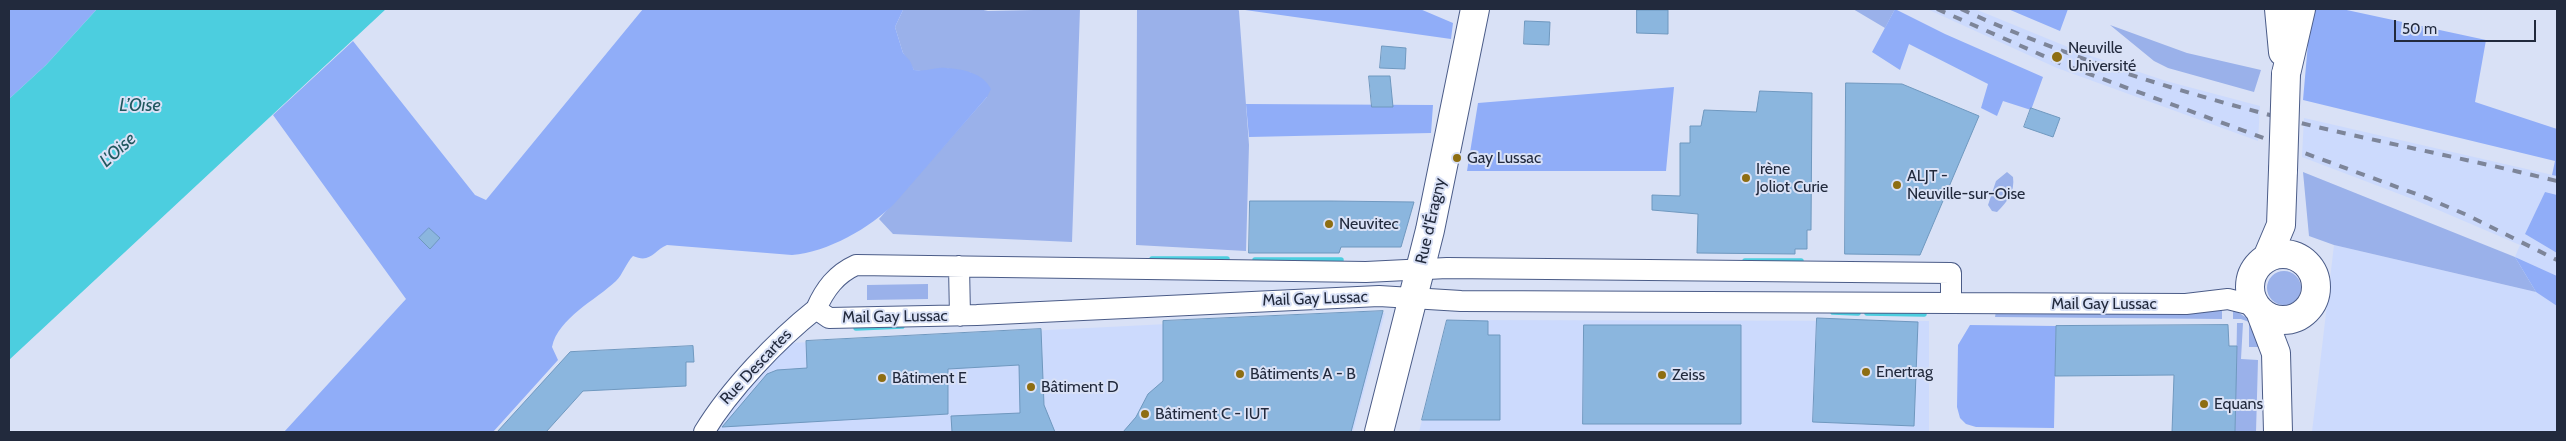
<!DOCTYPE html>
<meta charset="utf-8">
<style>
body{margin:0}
#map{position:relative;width:2566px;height:441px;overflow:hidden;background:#d9e1f6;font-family:Cabin,sans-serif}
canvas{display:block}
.frame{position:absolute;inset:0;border:10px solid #222a3d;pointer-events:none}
.scale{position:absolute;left:2394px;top:20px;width:142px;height:22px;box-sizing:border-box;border:2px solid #222a3d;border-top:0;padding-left:6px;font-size:15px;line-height:18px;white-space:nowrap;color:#222a3d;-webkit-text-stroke:4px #d9e1f6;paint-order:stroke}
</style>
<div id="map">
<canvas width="2566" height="441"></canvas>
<div class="frame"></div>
<div class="scale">50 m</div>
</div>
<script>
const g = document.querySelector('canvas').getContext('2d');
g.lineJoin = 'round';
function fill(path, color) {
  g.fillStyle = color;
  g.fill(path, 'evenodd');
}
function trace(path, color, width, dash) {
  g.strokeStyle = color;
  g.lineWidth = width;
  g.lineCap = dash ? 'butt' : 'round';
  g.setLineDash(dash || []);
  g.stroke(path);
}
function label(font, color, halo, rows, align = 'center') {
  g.font = font + ' Cabin,sans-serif';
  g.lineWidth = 4;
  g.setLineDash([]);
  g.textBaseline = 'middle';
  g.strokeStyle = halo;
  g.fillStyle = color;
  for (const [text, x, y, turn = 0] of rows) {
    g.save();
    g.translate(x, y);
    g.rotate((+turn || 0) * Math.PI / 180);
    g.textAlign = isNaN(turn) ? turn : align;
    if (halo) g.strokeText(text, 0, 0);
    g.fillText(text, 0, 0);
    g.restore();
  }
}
const built = new Path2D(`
 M1927 9H1975L2085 54 2166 81 2260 106 2258 141 2057 68Z
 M2304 118 2557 176V195L2545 192 2525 234 2557 253V276L2515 257 2520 245 2415 200 2302 157Z
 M2334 245 2536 292 2557 306V432H2312Z
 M1385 313 1353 432H712L728 411 791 343Z
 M1447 320 1929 321V432H1419Z`);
const green = new Path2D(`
 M909 9H979L988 11 1080 9 1072 242 893 234 879 219 987 97 971 73 944 68 928 72 914 70 903 53 895 27 903 10Z
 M1137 9H1238L1239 11 1249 145 1246 251 1136 245Z
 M1853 9H1895L1885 28Z
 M2110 25 2187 53 2261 70 2254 92 2168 68 2154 61Z
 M2007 172 2013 177C2015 192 2008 201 1997 212L1992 211 1988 205 1996 181Z
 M2303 172 2515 257 2536 292 2334 245 2309 236Z
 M2267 288a17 17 0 1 1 34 0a17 17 0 1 1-34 0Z
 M928 284V299L867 300V285Z
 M2222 305V319L1995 317 1996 311Z
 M2233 309 2253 322 2262 347H2249V322L2241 319H2233Z
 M2237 323H2243L2241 359 2258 360 2256 432H2235Z`);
const forest = new Path2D(`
 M9 9H97L46 65 9 99Z
 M643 9H909L903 10 895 27 903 53 910 61 914 70C928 72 935 67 946 68 963 69 983 73 991 89L987 97 895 203C870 228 828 252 792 255L667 245C654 250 651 264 633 256 626 263 623 274 616 281 596 300 558 318 552 347L558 360 493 432H284L406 299 273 115 353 41 475 195 486 200Z
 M1238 9H1420L1453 23 1451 39Z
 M1895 9 1945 34 2043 77 2031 110 2003 101 1997 116 1981 108 1988 84 1909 44 1900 70 1872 52Z
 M2008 9H2068L2060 31Z
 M2311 9H2342L2486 40 2475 102 2557 129V176L2552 175 2555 161 2303 100Z
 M1674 87 1666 171H1467L1478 103Z
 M1246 104 1433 105 1431 133 1249 137Z
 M2545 192 2557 195V253L2525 234Z
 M2515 257 2557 276V306L2536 292Z
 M1970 325 2056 326 2054 428 1976 427 1966 424 1960 418 1957 407 1958 345Z`);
const water = new Path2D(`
 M97 9H386L9 360V99L46 65Z`);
const stream = new Path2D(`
 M1152 259H1227
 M1255 260H1341
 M1745 261H1801
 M1833 312 1858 313
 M1867 313 1924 314
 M856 328 902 326`);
const building = new Path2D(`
 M1637 10H1668V34L1637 33Z
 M1525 21 1550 22 1549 45 1524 44Z
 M1382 46 1406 48 1405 69 1380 68Z
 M1369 76H1390L1393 107H1372Z
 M1846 83 1902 84 1979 116 1920 255 1845 254Z
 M1760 91 1812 93 1811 230H1807V249H1795V254L1697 253 1698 214 1652 210V195L1680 196V143H1690V126H1701L1704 110 1756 112Z
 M2031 108 2060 118 2053 137 2024 127Z
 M1250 201H1331L1414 202 1401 247H1341L1339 253H1249Z
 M429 228 440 238 430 249 419 238Z
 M1383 311 1351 432H1123L1136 417 1148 394 1163 381V321Z
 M1817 318 1918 322 1914 426 1813 422Z
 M1447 320 1488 321V335H1500V420H1422Z
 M1584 325H1741V424H1583Z
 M2228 325 2229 346H2237L2235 432H2172L2174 375 2055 376 2056 326Z
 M1041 329 1044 405 1055 432H952L951 416 1020 413 1019 365 948 369V414L722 427 767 374 777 370 807 368 806 341Z
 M693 346 694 362H686V386L583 391 546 432H497L570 352Z`);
const street = new Path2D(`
 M856 265 1366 272 1447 268 1951 273V303L1461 301 1379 296 977 315 829 318 816 309C825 289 836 274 856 265Z
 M959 266 960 316
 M1951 303 2186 304 2228 299 2256 306
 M704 432C730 389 777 340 816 309`);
const secondary = new Path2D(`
 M2279 9 2283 52
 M2286 74 2301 9
 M2250 287a33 33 0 1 1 66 0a33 33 0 1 1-66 0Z
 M2267 258 2281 225 2283 170
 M2260 311 2276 353 2278 432
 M1379 432 1430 230 1475 9`);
const rail = new Path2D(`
 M1937 9 2062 64 2427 198 2467 215 2557 260
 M1961 9C2074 61 2192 96 2313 126 2394 145 2476 161 2557 181`);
const secondaryBridge = new Path2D(`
 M2283 170 2286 74`);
const markers = [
 [2057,57,6,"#8e6e12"],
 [1457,158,5,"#8e6e12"],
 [1746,178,5,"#8e6e12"],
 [1897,185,5,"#8e6e12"],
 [1329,224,5,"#8e6e12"],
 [1866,372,5,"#8e6e12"],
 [1240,374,5,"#8e6e12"],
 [1662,375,5,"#8e6e12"],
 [882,378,5,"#8e6e12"],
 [1031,387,5,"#8e6e12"],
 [2204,404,5,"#8e6e12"],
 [1145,414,5,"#8e6e12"]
];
const poiNames = [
 ["Neuville",2068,48],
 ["Université",2068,66],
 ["Gay Lussac",1467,158],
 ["Irène",1756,169],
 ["Joliot Curie",1756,187],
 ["ALJT -",1907,176],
 ["Neuville-sur-Oise",1907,194],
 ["Neuvitec",1339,224],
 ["Enertrag",1876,372],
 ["Bâtiments A - B",1250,374],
 ["Zeiss",1672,375],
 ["Bâtiment E",892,378],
 ["Bâtiment D",1041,387],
 ["Equans",2214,404],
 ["Bâtiment C - IUT",1155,414]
];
const streetNames = [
 ["Rue d'Éragny",1431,221,-77],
 ["Mail Gay Lussac",1315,299,-2],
 ["Mail Gay Lussac",2104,304],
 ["Mail Gay Lussac",895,317,-1],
 ["Rue Descartes",756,367,-47]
];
const waterNames = [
 ["L’Oise",140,106],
 ["L'Oise",118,150,-42]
];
fill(built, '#ccdafd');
fill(green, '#9ab1ea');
fill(forest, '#90adf8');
fill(water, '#4ccedf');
trace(stream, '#4ccedf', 5.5);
fill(building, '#8bb6de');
trace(building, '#6f98bf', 1);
trace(street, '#4b5c88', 22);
trace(secondary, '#4b5c88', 30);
trace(street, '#fff', 20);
trace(secondary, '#fff', 28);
trace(rail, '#7d8599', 4, [9, 9]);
trace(secondaryBridge, '#4b5c88', 30, []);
trace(secondaryBridge, '#fff', 28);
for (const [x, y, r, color] of markers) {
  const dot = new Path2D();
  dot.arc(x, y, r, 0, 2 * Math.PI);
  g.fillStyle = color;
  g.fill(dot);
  trace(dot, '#d9e1f6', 2);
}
label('16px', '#222a3d', '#d9e1f6', poiNames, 'left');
label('16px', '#222a3d', '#d9e1f6', streetNames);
label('italic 18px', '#20575e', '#d9e1f6', waterNames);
</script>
